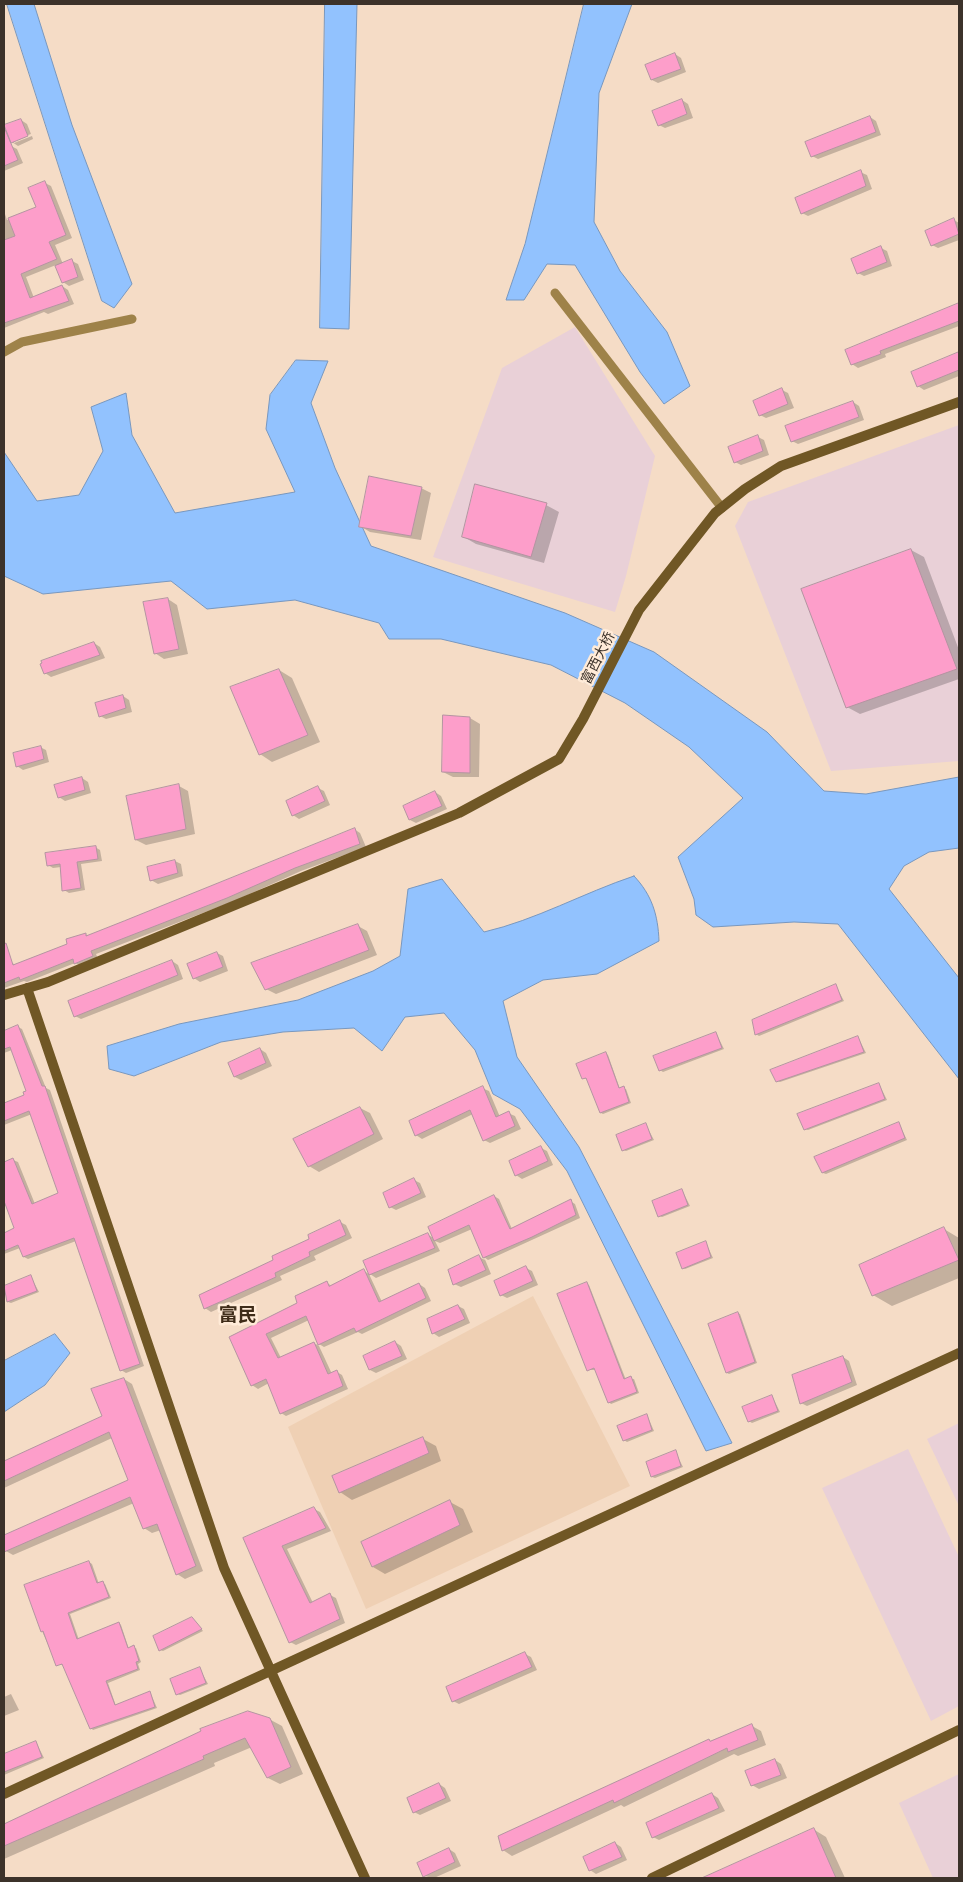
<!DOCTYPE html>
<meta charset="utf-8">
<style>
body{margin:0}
#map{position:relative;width:963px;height:1882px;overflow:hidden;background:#f5dcc6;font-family:Lato,sans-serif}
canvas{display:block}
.frame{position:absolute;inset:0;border:5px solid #3c322a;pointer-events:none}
</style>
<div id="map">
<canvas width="963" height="1882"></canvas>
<div class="frame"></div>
</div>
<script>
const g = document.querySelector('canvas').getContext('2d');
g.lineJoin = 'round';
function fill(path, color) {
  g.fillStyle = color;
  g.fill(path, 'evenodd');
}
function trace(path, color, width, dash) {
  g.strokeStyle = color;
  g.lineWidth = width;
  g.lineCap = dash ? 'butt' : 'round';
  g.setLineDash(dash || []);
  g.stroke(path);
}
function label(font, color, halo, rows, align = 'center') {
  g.font = font + ' Lato,"Noto Sans SC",sans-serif';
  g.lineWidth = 5;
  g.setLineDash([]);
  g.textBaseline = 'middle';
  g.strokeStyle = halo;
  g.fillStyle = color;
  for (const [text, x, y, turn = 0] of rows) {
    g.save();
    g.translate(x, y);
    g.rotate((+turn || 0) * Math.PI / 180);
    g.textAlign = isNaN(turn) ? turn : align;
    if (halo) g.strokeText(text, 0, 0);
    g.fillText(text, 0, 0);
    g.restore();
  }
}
const built = new Path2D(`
 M533 1296 630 1486 366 1609 288 1427Z`);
const industrial = new Path2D(`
 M575 327 655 456 626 576 615 612 433 557 502 368Z
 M959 425V761L831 771 735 526 748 502Z
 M959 1423V1506L927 1439Z
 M908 1449 959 1557V1706L931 1721 822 1488Z
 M959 1774V1878H933L899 1803Z`);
const water = new Path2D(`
 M7 4H34L72 125 132 284 114 308 102 301Z
 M325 4H357L349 329 320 328Z
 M584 4H632L599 93 594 222 620 271 667 332 690 386 664 404 640 372 575 265 547 264 524 300H506L525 244Z
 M296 360 328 361 311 403 335 468 371 546 565 613 654 652 767 732 824 791 866 794 959 777V848L929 852 904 866 889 889 959 978V1079L838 924 794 922 713 927 696 915 694 899 678 857 743 798 689 747 625 703 551 665 441 639H389L379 623 295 600 207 609 171 581 43 594 4 576V452L37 501 79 495 103 451 91 407 126 393 132 435 175 513 295 492 266 429 270 395Z
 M634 876C652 895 658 915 659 941L597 974 543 980 503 1001 517 1057 579 1147 732 1443 706 1451 567 1171 520 1109 493 1094 475 1050 444 1013 405 1017 382 1051 354 1028 283 1032 221 1042 134 1076 109 1069 107 1046 179 1024 298 1000 373 971 400 956 408 889 442 879 484 932C536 920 583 893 634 876Z
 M55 1334 70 1353 45 1385 4 1412V1361Z`);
const shadow = new Path2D(`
 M675 54 681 58 686 72 658 83 652 80Z
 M682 100 688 104 693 118 665 128 659 125Z
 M870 117 876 121 881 135 818 159 812 156Z
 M21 120 27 124 31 134 14 140V143L32 136 33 139 18 146 12 142Z
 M11 146 17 149 23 163 4 171V149Z
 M860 172 867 175 872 189 808 216 802 213Z
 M45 183 51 186 72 238 55 245 63 264 72 261 78 264 84 280 69 286 63 282 56 265 26 277 34 298 62 286 68 290 74 304 48 314 44 312 4 328V211L7 220 37 207Z
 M954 220 959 223V240L938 248 932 245Z
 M881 248 887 251 892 266 864 276 858 273Z
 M958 305 959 326 885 354 886 357 858 368 852 364 889 333 888 332Z
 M959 354V376L924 390 918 386 912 373Z
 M782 390 788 393 794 408 766 418 760 415Z
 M853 402 859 406 864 420 798 444 792 441Z
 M758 437 764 440 769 455 741 465 735 462Z
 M421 488 431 493 421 540 370 532 360 526Z
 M546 505 559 512 544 563 476 544 464 537Z
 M911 550 924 557 959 650V679L860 714 847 707Z
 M168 599 177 605 188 654 164 659 155 653Z
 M94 643 100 647 105 658 51 677 45 673Z
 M279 670 292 678 320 742 272 762 260 754Z
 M123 696 129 700 132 712 106 719 100 716Z
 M444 717 470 718 480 724 479 777H453L443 772Z
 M40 747 46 750 49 762 23 770 17 766Z
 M82 778 88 782 91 793 65 801 59 797Z
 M179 786 188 791 195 834 146 845 136 840Z
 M318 788 324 791 330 805 299 819 293 815Z
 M435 792 441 796 447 809 416 823 410 820 405 806Z
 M354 829 360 833 366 847 301 871 234 901 96 954 98 959 81 966 75 963 27 982 24 981 4 988V966L12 963 16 965 69 945 85 934 89 936Z
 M95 847 100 850 102 861 81 864 85 890 69 893 64 890 61 867 53 868 48 865Z
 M175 861 181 864 183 876 158 884 151 880Z
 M358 926 367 931 377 955 276 994 266 989Z
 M217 953 223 956 228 971 200 982 194 978Z
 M172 961 178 965 183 979 81 1019 75 1016Z
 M836 986 844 1001 759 1036 756 1034Z
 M18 1027 22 1029 46 1088 50 1090 144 1366 126 1373 121 1370 76 1241 28 1259 24 1257 20 1248 4 1254V1234L16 1229 6 1203 4 1204V1163L13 1160 18 1162 35 1204 60 1194 32 1114 4 1125V1104L25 1096 28 1092 12 1050 4 1053V1032Z
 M716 1033 724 1049 663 1072 660 1070Z
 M858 1037 866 1053 780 1082 777 1081Z
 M260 1049 266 1053 272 1066 241 1080 235 1077 230 1063Z
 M605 1053 608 1055 620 1089H626L631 1103 603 1114 601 1113 588 1079 583 1078Z
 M879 1084 887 1100 808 1130 805 1129Z
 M482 1088 489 1091 500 1117 508 1113 515 1116 521 1129 490 1143 484 1140 473 1114 422 1139 416 1135Z
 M360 1108 370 1113 383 1139 319 1172 309 1166Z
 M899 1124 907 1140 826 1174 823 1173 816 1158Z
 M646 1125 654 1140 626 1151 623 1150Z
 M541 1148 547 1151 553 1165 522 1179 516 1175Z
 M414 1180 420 1183 426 1197 396 1210 390 1207Z
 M682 1190 690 1206 662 1217 659 1216Z
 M494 1196 499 1199 512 1229 570 1201 575 1204 580 1218 488 1260 484 1257 491 1274 461 1287 454 1284 479 1257 485 1260 472 1229 440 1243 435 1241 440 1251 376 1278 370 1274 365 1261 428 1235 434 1238Z
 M340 1222 346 1225 352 1238 314 1256 316 1260 280 1276 282 1280 211 1312 205 1308 200 1295 275 1261Z
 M944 1229 959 1238V1278L892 1306 873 1295Z
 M706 1243 713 1258 685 1269 683 1268Z
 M526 1268 532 1271 538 1285 507 1298 501 1295Z
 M364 1271 369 1274 382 1302 419 1284 425 1288 431 1301 362 1334 358 1332 324 1347 319 1344 309 1320 271 1338 281 1358 314 1343 319 1346 332 1374 337 1372 342 1375 348 1389 286 1416 281 1413 269 1383 258 1389 252 1385 231 1337 299 1303 327 1283 332 1286Z
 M31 1277 39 1292 11 1303 8 1302 4 1288Z
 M587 1284 589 1285 626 1380 634 1379 639 1393 611 1404 609 1402 596 1370H588Z
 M458 1306 464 1309 470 1323 439 1337 433 1333Z
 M738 1313 740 1314 757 1363 729 1374 727 1373Z
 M395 1342 401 1346 407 1359 376 1373 370 1370 365 1356Z
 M843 1357 849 1361 857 1385 807 1406 801 1403Z
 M124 1379 132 1384 203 1571 185 1579 177 1574 161 1530 152 1533 144 1528 134 1503 13 1555 6 1551 4 1547V1537L129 1480 112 1438 4 1488V1462L104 1417Z
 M772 1396 780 1412 752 1423 749 1421Z
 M647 1415 654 1431 627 1442 624 1440Z
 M423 1439 436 1446 441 1461 352 1500 340 1492Z
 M675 1451 683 1467 655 1478 652 1477 647 1463Z
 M450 1502 463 1509 473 1532 385 1574 373 1567Z
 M314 1509 320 1512 331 1531 287 1549 313 1603 330 1595 336 1598 345 1623 296 1645 290 1642 244 1538Z
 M89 1562 92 1564 99 1584H105L111 1598 70 1614 79 1640 119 1623 121 1625 129 1649 136 1648 141 1662 138 1664 140 1670 108 1683 116 1706 150 1692 157 1708 93 1730 91 1728 64 1665H57L42 1631Z
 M194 1620 203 1631 163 1651 160 1650Z
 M525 1654 531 1657 537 1670 459 1704 453 1701Z
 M200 1669 208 1684 180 1695 177 1694Z
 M11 1694 19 1710 4 1716V1697Z
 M269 1719 282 1726 303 1774 280 1784 268 1778 252 1747 214 1763 215 1766 4 1859V1824L202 1732Z
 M752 1726 761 1731 766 1745 738 1756 734 1754 624 1807 621 1805 512 1856 503 1850 709 1740 712 1742Z
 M36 1742 44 1758 4 1775V1756Z
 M775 1760 781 1764 787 1778 759 1789 752 1785Z
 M439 1784 445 1788 451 1801 420 1815 414 1812Z
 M712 1794 718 1798 725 1811 659 1840 653 1837Z
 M813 1829 826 1837 845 1878H705Z
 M615 1843 621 1847 627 1860 596 1874 590 1870Z
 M449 1849 455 1853 461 1866 434 1878 424 1876Z`);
const building = new Path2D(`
 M675 53 681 69 651 80 645 65Z
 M682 99 687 114 658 126 652 111Z
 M870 116 876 132 811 157 805 142Z
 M21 119 28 136 11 143 4 125Z
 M4 127 18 160 4 166Z
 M861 170 866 186 801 214 795 198Z
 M45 181 66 235 49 242 57 259 21 274 30 298 62 285 69 301 4 323V240L15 236 8 218 36 207 28 188Z
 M954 218 959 234 931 246 925 231Z
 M881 246 887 262 857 274 851 259Z
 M72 259 78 277 62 283 55 266Z
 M959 303V321L880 351 881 354 851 365 845 350Z
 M959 352V370L917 387 911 372Z
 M782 388 788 404 759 416 753 401Z
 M853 401 859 417 791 442 785 426Z
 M758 435 763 451 734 463 728 447Z
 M369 476 422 487 411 536 359 527Z
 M475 484 547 503 531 557 462 537Z
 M911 549 957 669 846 708 801 589Z
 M168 598 179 649 154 654 143 602Z
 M94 642 100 655 44 674 40 664 42 663 41 661Z
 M279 669 308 735 259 755 230 687Z
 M123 695 126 708 99 717 95 703Z
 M443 715 470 717V773L442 772Z
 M41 746 44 759 16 767 13 753Z
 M82 777 85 790 58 798 54 785Z
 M179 784 186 829 135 840 126 796Z
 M318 786 325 801 292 816 286 801Z
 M435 791 442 806 409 820 403 806Z
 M355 828 360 844 295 868 227 898 91 951 93 956 74 964 73 959 20 980 19 977 4 983V944L6 943 13 965 67 944 66 939 86 933V936L124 921Z
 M96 846 98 859 77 862 81 888 62 891 60 864 47 866 45 853Z
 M175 860 178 873 150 881 147 867Z
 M358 924 369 950 265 990 251 963Z
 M217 952 223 967 193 979 187 964Z
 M172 960 178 975 74 1017 68 1001Z
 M836 984 842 1000 755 1035 752 1020Z
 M18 1025 42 1086H45L140 1364 120 1371 74 1238 23 1257 18 1245 4 1251V1233L14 1228 4 1201V1162L13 1158 32 1204 58 1193 29 1111 4 1121V1103L24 1095 23 1092 26 1091 10 1047 4 1049V1031Z
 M716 1032 722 1048 659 1071 653 1056Z
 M858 1036 864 1052 776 1082 770 1070Z
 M260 1048 266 1063 234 1077 228 1063Z
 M606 1052 619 1088 624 1086 629 1102 600 1113 586 1078 582 1079 576 1064Z
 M879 1083 885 1099 804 1130 797 1114Z
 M483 1086 496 1117 509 1111 515 1126 483 1141 470 1110 415 1136 409 1121Z
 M360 1107 374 1134 308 1167 293 1139Z
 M899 1122 905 1138 822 1173 814 1157Z
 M646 1123 652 1139 622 1151 616 1135Z
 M541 1146 548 1161 515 1176 509 1161Z
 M414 1178 421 1193 389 1208 383 1193Z
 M682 1189 688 1205 658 1217 652 1201Z
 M494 1195 510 1229 571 1199 576 1215 532 1237 483 1258 469 1225 434 1241 428 1227Z
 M340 1220 346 1235 309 1252 310 1256 275 1273 276 1277 204 1309 199 1295 273 1260 272 1256 309 1239 308 1235Z
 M944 1227 959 1260 872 1296 859 1265Z
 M428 1233 435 1248 369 1275 363 1261Z
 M706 1241 711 1257 682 1269 676 1253Z
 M479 1255 486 1270 453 1285 448 1270Z
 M526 1266 533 1281 500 1296 494 1281Z
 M364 1269 379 1302 419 1283 426 1298 356 1332 354 1328 318 1345 306 1316 266 1334 278 1358 314 1342 328 1374 337 1370 343 1386 280 1414 266 1379 251 1386 229 1337 297 1303 295 1296 327 1281 329 1286Z
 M31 1275 37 1291 7 1302 4 1286Z
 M587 1282 624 1379 631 1376 637 1392 608 1403 594 1368 587 1371 557 1294Z
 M458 1305 465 1319 432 1334 427 1319Z
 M738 1312 755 1362 726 1373 708 1324Z
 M395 1341 402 1356 369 1370 363 1356Z
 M843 1356 852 1382 800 1404 792 1375Z
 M124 1378 196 1566 176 1575 157 1524 143 1529 130 1497 4 1552V1535L128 1480 109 1432 4 1481V1461L102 1416 91 1389Z
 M772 1395 778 1411 748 1422 742 1407Z
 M647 1414 652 1430 623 1441 617 1426Z
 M423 1437 429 1453 339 1493 332 1476Z
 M676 1450 681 1466 651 1477 646 1462Z
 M450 1500 460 1525 372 1567 361 1542Z
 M314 1507 326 1528 282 1546 310 1603 330 1593 340 1619 289 1643 243 1538Z
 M89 1561 97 1583 103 1581 109 1597 68 1613 77 1639 119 1622 128 1648 134 1645 139 1661 136 1662 138 1669 106 1681 115 1705 150 1691 155 1707 90 1729 62 1664 56 1666 43 1631 41 1632 24 1585Z
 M192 1617 202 1629 159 1651 153 1636Z
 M525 1652 532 1667 452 1702 446 1687Z
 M200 1667 206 1683 176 1695 170 1679Z
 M248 1711 270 1718 291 1767 267 1778 245 1738 203 1756 204 1759 4 1846V1824L201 1731 200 1729Z
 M752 1724 758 1740 728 1752 727 1748 614 1803 613 1800 502 1851 498 1836 709 1739 710 1741Z
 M36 1741 42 1757 4 1772V1754Z
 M775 1759 781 1775 751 1786 745 1771Z
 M439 1783 446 1798 413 1813 407 1798Z
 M712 1793 719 1808 652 1838 646 1823Z
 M814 1828 836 1878H702Z
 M615 1842 622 1857 589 1871 583 1857Z
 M449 1848 455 1862 423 1877 417 1863Z`);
const lane = new Path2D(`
 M555 293 722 508
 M4 352 22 342 132 319`);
const secondary = new Path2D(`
 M27 988 224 1568 365 1878
 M4 995 48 982 459 813 559 759 583 719 639 610 715 513 745 489 781 466 959 402
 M4 1794 959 1353
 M652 1878 959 1730`);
const streetNames = [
 ["富西大桥",598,658,-63]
];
const districtNames = [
 ["富民",238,1315]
];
fill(built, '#efd0b4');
fill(industrial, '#e9d0d7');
fill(water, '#92c2fe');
trace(water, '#7897be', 1);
fill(shadow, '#0003');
fill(building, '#fd9eca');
trace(building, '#b494a1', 1);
trace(lane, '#9e8249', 9);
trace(secondary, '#705725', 10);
label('14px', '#3c322a', '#ffebd8', streetNames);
label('bold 19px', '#3f2c19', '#ffebd8', districtNames);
</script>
